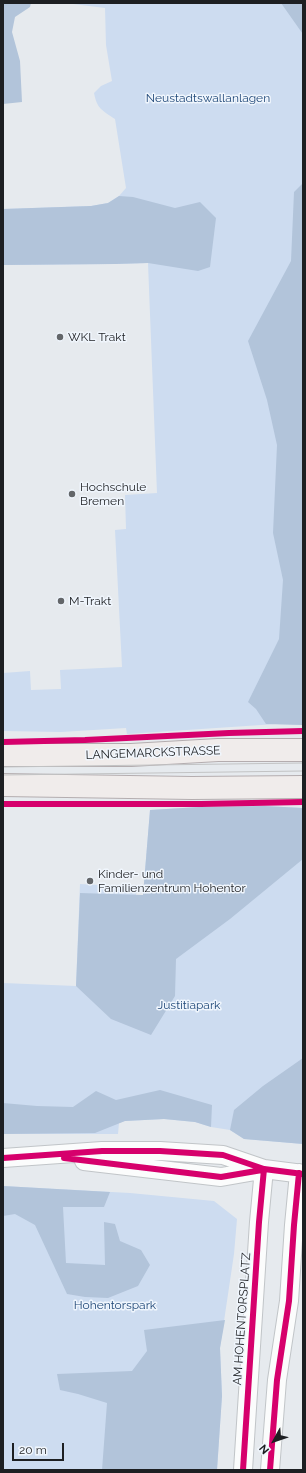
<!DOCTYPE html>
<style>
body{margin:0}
#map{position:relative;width:306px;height:1473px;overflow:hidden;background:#e6eaee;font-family:Raleway,sans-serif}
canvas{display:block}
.frame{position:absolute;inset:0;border:4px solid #1d1f22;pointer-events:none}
.north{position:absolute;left:254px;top:1421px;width:40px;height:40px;-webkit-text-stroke:3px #f0f6fd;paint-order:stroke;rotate:230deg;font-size:11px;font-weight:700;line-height:16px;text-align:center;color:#1d1f22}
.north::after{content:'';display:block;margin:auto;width:14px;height:18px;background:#1d1f22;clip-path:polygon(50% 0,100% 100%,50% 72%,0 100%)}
.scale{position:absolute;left:12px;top:1443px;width:52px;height:18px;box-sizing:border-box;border:2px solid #1d1f22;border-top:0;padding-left:5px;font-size:12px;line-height:14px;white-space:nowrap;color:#1d1f22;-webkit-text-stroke:3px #f0f6fd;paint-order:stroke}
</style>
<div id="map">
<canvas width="306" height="1473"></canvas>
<div class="frame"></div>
<div class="north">N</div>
<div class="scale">20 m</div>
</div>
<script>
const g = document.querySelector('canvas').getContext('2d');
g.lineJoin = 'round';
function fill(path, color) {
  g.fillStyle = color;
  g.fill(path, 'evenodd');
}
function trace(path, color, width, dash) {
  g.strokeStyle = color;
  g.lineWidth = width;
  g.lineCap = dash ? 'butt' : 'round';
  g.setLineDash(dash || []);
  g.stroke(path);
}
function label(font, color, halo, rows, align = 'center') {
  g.font = font + ' Raleway,sans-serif';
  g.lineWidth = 3;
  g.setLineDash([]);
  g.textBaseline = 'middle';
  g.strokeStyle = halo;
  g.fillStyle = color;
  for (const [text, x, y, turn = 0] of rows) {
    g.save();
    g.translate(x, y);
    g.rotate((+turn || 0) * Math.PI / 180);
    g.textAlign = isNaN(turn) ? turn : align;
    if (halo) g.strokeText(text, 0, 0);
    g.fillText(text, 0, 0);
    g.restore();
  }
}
const green = new Path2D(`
 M65 3H303V725L276 724 127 734 126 728 61 732 3 731V673L30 671 31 690 61 689 60 670 122 667 115 530 126 529 125 495 157 493 148 263 115 264 3 265V209L91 206 108 203 119 196 126 188 115 119C102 110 97 109 94 93L101 86 112 81 106 45 105 8Z
 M264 806 303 808V1144L244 1139 230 1130 211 1127 195 1122 164 1119 125 1121 119 1123 118 1134H3V983L76 986 80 884 137 887 136 895H143L150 810 199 807Z
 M3 1186 130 1193 214 1201 237 1219 234 1254 220 1348 222 1396 217 1470H3Z`);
const forest = new Path2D(`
 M3 3H31L30 7 15 17 12 32 20 61 22 102 3 104Z
 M281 3H303V34L300 30Z
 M303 183V725L266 724 256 709 248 702 279 639 283 580 273 533 277 445 267 400 248 341 291 261 294 192Z
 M119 196 133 197 175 208 200 202 216 218 210 267 198 271 148 263 115 264 3 265V209L91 206 108 203Z
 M264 806 303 808V859L230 919 176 959 175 996 151 1035 111 1019 76 986 80 893 143 895 150 810 199 807Z
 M303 1058V1144L244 1139 230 1130 234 1110 263 1086Z
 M160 1090 212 1105 211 1127 195 1122 164 1119 125 1121 95 1133 3 1134V1103L37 1106 73 1107 96 1091 116 1100Z
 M3 1186 110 1192 104 1207H63L66 1263 105 1265 104 1222 115 1224 120 1241 141 1250 150 1265 138 1286 108 1298 85 1297 67 1294 35 1225 15 1214 3 1216Z
 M225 1320 220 1348 222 1396 217 1470H102L107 1403 78 1394 60 1390 57 1374 132 1371 147 1351 144 1330Z`);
const minor = new Path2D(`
 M3 1158 102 1151H160L223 1155 264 1169 303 1174
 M84 1161 221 1177 261 1170
 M243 1470 259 1222 264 1169
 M270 1470 277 1380 289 1301 294 1225 299 1173`);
const major = new Path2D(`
 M3 755H131L218 750H303
 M3 785 192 788 303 787`);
const tram = new Path2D(`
 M3 767 303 763
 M3 775 303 771`);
const cycleway = new Path2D(`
 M3 742 85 740 229 733 303 731
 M3 804H201L303 802
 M3 1158 102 1151H160L223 1155 264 1169 303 1174
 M64 1158 221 1177 262 1170
 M243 1470 259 1222 264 1169
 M270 1470 277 1380 289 1301 294 1225 299 1173`);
const markers = [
 [60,337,4,"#636669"],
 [72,494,4,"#636669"],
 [61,601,4,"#636669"],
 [90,881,4,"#636669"]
];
const parkNames = [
 ["Neustadtswallanlagen",208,98],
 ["Justitiapark",189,1005],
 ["Hohentorspark",115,1305]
];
const poiNames = [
 ["WKL Trakt",68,337],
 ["Hochschule",80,487],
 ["Bremen",80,501],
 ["M-Trakt",69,601],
 ["Kinder- und",98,874],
 ["Familienzentrum Hohentor",98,888]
];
const streetNames = [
 ["LANGEMARCKSTRASSE",153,753,-2],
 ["AM HOHENTORSPLATZ",242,1319,-86]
];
fill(green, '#cddcf0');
fill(forest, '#b2c4da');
trace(minor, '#c1c5c8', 20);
trace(major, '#b4adaf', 24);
trace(minor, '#fbfcfc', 18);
trace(major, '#f0eceb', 22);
trace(tram, '#c2c3c4', 1);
trace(cycleway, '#d6006c', 6);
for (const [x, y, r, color] of markers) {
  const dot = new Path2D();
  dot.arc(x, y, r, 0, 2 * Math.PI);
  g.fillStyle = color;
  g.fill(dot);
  trace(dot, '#f0f6fd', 1.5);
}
label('12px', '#214979', '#f0f6fd', parkNames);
label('12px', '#1d1f22', '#f0f6fd', poiNames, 'left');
label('12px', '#1d1f22', '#f0f6fd', streetNames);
</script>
